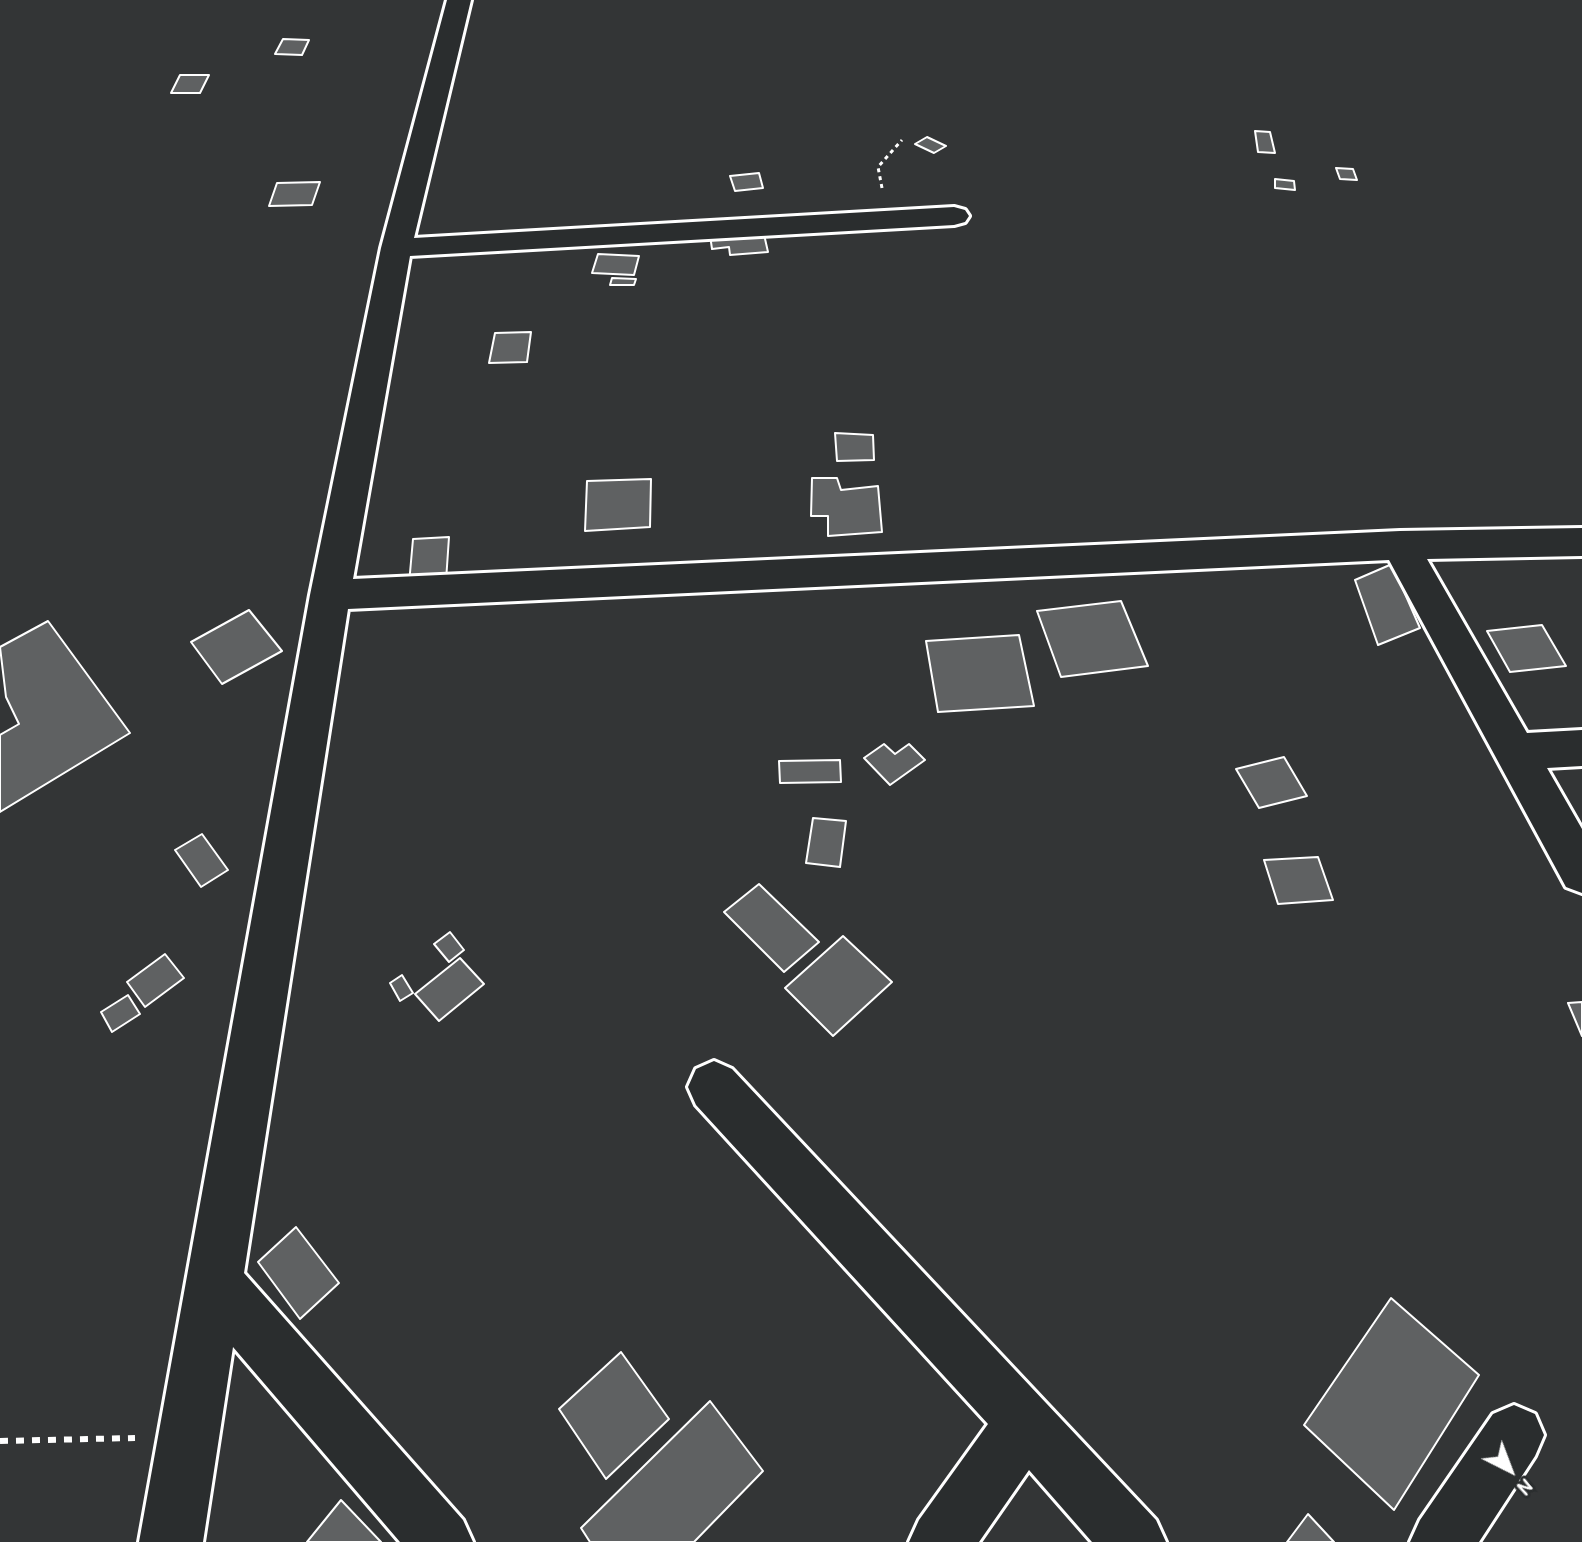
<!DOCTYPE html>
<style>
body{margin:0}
#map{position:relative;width:1582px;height:1542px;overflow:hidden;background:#333536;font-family:"Patrick Hand",sans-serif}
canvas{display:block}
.north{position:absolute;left:1470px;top:1430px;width:80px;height:80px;-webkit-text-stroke:6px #2a2d2e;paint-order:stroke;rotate:138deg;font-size:22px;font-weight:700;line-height:32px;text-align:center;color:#fff}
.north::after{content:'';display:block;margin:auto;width:28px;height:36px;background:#fff;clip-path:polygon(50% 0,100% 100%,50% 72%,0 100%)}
</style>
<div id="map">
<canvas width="1582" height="1542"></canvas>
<div class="north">N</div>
</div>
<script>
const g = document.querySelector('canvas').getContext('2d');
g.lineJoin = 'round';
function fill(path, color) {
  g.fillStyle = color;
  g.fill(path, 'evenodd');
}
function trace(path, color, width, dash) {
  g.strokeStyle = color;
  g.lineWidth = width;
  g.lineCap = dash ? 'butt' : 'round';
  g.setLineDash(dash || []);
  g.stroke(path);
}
const building = new Path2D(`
 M283 39 309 40 302 55 275 54Z
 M180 75H209L200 93H171Z
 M1255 131 1270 132 1275 153 1258 152Z
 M927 137 946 146 934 153 915 144Z
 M1336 168 1353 169 1357 180 1340 179Z
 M759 173 763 188 735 191 730 176Z
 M1275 179 1294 181 1295 190 1275 188Z
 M320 182 312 205 269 206 277 183Z
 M763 230 768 252 730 255 729 247 712 249 710 235Z
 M598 254 639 256 634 275 592 273Z
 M612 278 636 279 634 285H610Z
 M531 332 527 362 489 363 495 333Z
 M835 433 873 435 874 460 837 461Z
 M812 478H837L841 490 878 486 882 532 828 536V516H811Z
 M651 479 650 527 585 531 587 481Z
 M449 537 446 581 409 584 413 539Z
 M1392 564 1420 628 1378 645 1355 580Z
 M1121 601 1148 666 1061 677 1037 611Z
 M249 610 282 651 222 684 191 642Z
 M48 621 130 733 0 812V735L19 724 6 697 0 647Z
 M1542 625 1566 666 1510 672 1487 631Z
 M1019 635 1034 706 938 712 926 641Z
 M884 744 895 754 909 744 925 760 890 785 864 758Z
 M1284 757 1307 796 1259 808 1236 769Z
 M840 760 841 782 780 783 779 761Z
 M813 818 846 821 840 867 806 863Z
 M202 834 228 870 201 887 175 850Z
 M1318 857 1333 900 1278 904 1264 860Z
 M759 884 819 942 784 972 724 912Z
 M450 932 464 950 449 962 434 944Z
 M843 936 892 982 833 1036 785 988Z
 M165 954 184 978 145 1007 127 982Z
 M460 958 484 984 439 1021 415 994Z
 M402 975 413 993 400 1001 390 983Z
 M128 995 140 1014 112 1032 101 1012Z
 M1582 1002V1036L1568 1003Z
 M296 1227 339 1283 300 1319 258 1262Z
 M1391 1298 1479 1375 1394 1510 1304 1425Z
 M621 1352 669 1419 606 1479 559 1409Z
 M710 1401 763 1471 694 1542H590L581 1528Z
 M341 1500 381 1542H307Z
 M1308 1514 1334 1542H1287Z`);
const pathFar1 = new Path2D(`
 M882 188 878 167 902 140`);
const path = new Path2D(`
 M0 1441 135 1438`);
const minor = new Path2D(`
 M447 0H471L414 238 954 207 965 210 969 216 965 222 954 225 410 256 353 579 1400 531 1582 528V556L1427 559 1527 733 1582 730V766L1547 768 1582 829V893L1566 887 1389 560 348 609 244 1273 463 1520 473 1542H400L233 1347 203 1542H139L310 595 381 248Z
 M714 1061 732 1069 1156 1520 1166 1542H1092L1029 1470 979 1542H909L919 1520 988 1424 696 1105 688 1087 696 1069Z
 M1514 1405 1535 1414 1544 1435 1535 1456 1479 1542H1410L1420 1520 1493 1414Z`);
fill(building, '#5f6162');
trace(building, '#fff', 2);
trace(minor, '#fff', 6);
trace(pathFar1, '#fff', 3, [4, 4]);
trace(path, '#fff', 6, [8, 8]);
fill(minor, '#2a2d2e');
</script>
